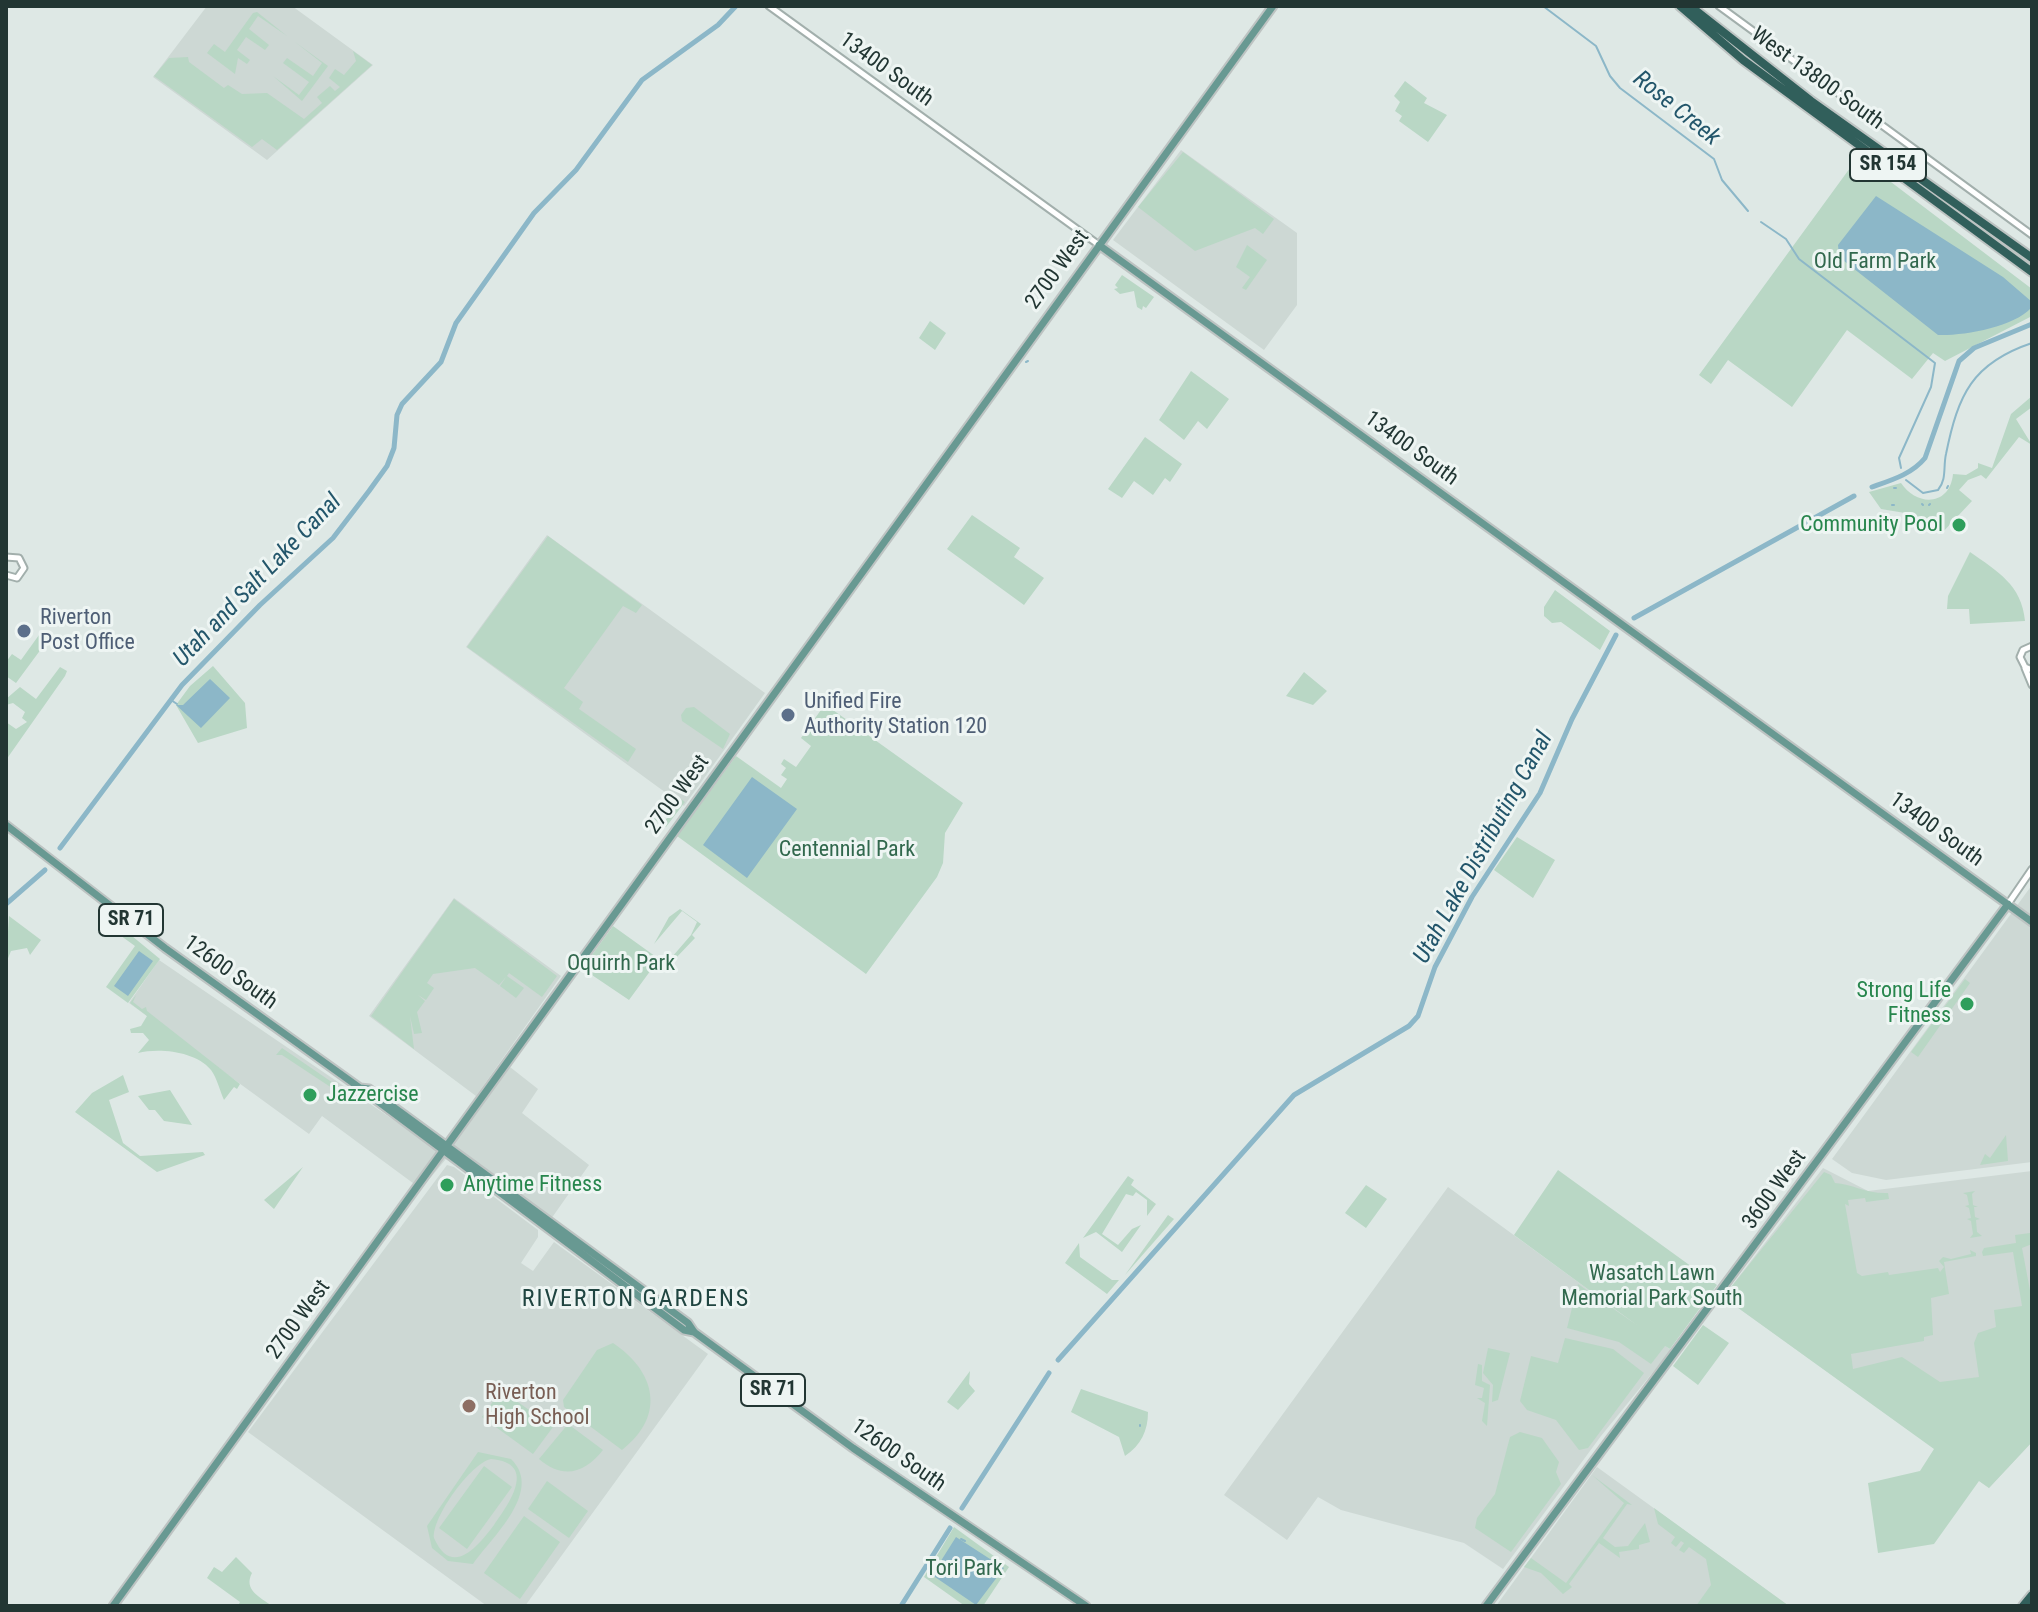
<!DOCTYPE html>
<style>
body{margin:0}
#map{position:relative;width:2038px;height:1612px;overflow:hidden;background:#dee8e5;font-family:"Roboto Condensed",sans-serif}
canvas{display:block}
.frame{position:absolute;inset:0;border:8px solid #223633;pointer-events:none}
</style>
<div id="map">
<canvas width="2038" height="1612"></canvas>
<div class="frame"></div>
</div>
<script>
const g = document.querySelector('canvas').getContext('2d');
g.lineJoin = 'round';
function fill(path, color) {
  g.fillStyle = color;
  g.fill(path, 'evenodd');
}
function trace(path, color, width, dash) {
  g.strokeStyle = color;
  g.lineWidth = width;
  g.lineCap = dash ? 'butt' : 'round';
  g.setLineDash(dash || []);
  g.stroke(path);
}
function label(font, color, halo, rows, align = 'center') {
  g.font = font + ' "Roboto Condensed",sans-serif';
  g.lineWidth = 6;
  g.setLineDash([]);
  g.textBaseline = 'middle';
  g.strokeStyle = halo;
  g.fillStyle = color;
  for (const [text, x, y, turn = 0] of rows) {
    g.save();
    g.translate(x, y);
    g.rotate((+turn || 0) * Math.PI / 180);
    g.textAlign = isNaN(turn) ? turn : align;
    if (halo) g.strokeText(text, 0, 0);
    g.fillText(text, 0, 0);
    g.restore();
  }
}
const built = new Path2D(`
 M207 6H292L373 65 267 160 153 77Z
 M1181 150 1297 233V305L1264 350 1113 240Z
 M547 535 765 693 684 806 466 647Z
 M2032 885V1162L1886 1180 1852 1173 1832 1159Z
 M454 898 561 976 476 1096 369 1016Z
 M159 960 445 1155 510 1067 538 1089 522 1113 589 1165 544 1229 446 1159 421 1189 322 1116 309 1134 129 1003Z
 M447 1165 454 1167 538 1230V1237L521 1263 533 1271 554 1242 708 1354 525 1606H487L248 1432Z
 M1823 1168 1868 1191 2032 1171V1442L1989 1488 1723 1297Z
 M1448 1187 1671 1350 1601 1436 1503 1569 1464 1543 1341 1510 1318 1497 1287 1540 1224 1495Z
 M1597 1467 1789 1606H1496Z`);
const green = new Path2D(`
 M257 12 287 36 258 16 249 29 269 45 265 50 246 37 237 50 250 60 247 64 238 58 235 74 207 53 214 44 225 52 253 13Z
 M295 42 328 66 302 101 273 76 299 95 309 82 283 63 287 58 313 76 322 63Z
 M353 51 372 65 277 150 262 139 252 147 154 76 169 58 188 57 189 62 224 88 228 85 242 94 267 93 304 119 322 103 317 97 330 86 335 91 340 87 329 78 335 69 344 75 356 61Z
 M1405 81 1427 98 1424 103 1447 115 1428 142 1399 121 1402 116 1395 111 1400 102 1394 96Z
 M1183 152 1274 219 1263 234 1255 228 1195 251 1138 207Z
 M1858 157 2032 289V316L1945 361 1933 353 1912 379 1847 330 1792 407 1728 360 1711 384 1699 375Z
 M1247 245 1267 260 1246 290 1242 288 1250 277 1236 267Z
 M1122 275 1154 297 1146 308 1143 306 1142 310 1137 307 1134 291 1120 294 1114 289 1118 288 1115 285Z
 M930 321 946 333 935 350 919 338Z
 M1191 371 1229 399 1207 429 1198 421 1184 440 1159 420Z
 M2032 396V407L2016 419 2032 445 2019 437 1986 479 1981 475 1968 480 1959 490 1972 501 1941 534 1911 514 1881 509 1869 492 1901 483C1917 507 1950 506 1953 474L1966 475 1978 468V463L1992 468 2011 414Z
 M1145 437 1182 464 1170 482 1165 478 1153 495 1134 481 1122 498 1108 489Z
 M972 515 1020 548 1014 557 1044 578 1024 605 947 549Z
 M548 536 642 605 636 613 623 606 564 688 583 702 579 709 636 749 628 762 467 647Z
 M1970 552C1997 571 2022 585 2025 621L1970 624 1969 609H1947L1948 596Z
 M1555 590 1610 631 1600 650 1561 622 1552 623 1544 616V607Z
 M39 635 47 641 16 683 6 676V662L12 654 21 660Z
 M213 666 245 703 247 728 198 743 176 705 190 686Z
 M60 667 67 671 65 676 6 760V722L16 729 27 722 22 718 25 712 13 703 6 705V699L20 687 36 699Z
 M1304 672 1327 691 1313 705 1286 696Z
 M694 707 730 734 723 749 682 721 681 715 686 708Z
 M823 707 833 710 963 803 945 833 943 863 937 877 866 974 677 836 736 756 781 788 787 779 781 775 786 768 781 764 784 759 796 767 811 746 801 738Z
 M670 791 685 802 666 827 651 817 664 822 678 803 667 795Z
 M1517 837 1555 860 1533 898 1494 870Z
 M454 899 557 976 542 997 509 973 507 976 524 988 516 998 500 986 506 977 499 985 475 968 433 974 427 983 434 988 426 1000 418 995 425 1001 417 1012 422 1033 414 1034 410 1016 414 1049 371 1016Z
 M680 909 701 924 692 935 695 938 675 959 672 957 691 935 697 922 682 911 654 944 669 917Z
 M9 916 41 940 30 955 27 948 11 951 6 963Z
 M613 926 659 959 629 1000 586 971V963Z
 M121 927 160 959 128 1003 106 987 135 946 117 933Z
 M1965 979 1970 983 1918 1057 1911 1052Z
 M136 995 133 1002 142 1009 146 1007 147 1011 240 1084 237 1089 234 1087 224 1100C220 1091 217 1078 211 1070 195 1051 159 1048 138 1053L149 1040 143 1033H131L130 1029 141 1026 147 1016 130 1003Z
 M282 1048 339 1087 334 1094 332 1088 282 1055H276Z
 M123 1075 129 1092 109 1100 123 1143 140 1156 203 1152 205 1155 157 1172 75 1112 92 1093Z
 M170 1090 192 1125 164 1121 155 1110H149L138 1096Z
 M2006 1135 2008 1161 1980 1165 1985 1154 1990 1158Z
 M303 1167 274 1209 264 1200Z
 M1558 1170 1717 1285 1670 1349 1665 1346 1651 1364 1619 1342 1567 1328 1578 1284 1638 1326 1514 1235Z
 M1824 1172 1831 1175 1835 1183C1852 1184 1867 1194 1888 1193L1889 1199 1866 1202 1865 1198 1848 1200 1849 1206 1845 1204 1857 1273 1862 1276 1888 1272 1889 1275 1938 1268 1940 1272 1944 1267 1939 1261 1943 1257 1951 1259 1971 1254 1970 1250 1976 1253V1256L1944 1262 1949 1294 1931 1298 1933 1335 1924 1337V1341L1851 1354 1853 1369 1902 1357 1940 1382 1979 1377 1974 1343 1978 1333 1996 1327 1994 1310 2022 1306 2013 1252 1983 1256 1982 1252 1984 1248 2016 1243 2015 1235 2030 1233 2032 1244 2022 1248 2032 1301V1442L1989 1488 1979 1481 1934 1544 1878 1553 1868 1483 1920 1471 1934 1449 1723 1297Z
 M1128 1176 1134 1180 1131 1185 1156 1204 1147 1216V1200L1136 1192 1133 1196 1126 1194 1102 1234 1118 1245 1132 1229 1141 1225 1122 1252 1096 1232 1083 1238Z
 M1366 1185 1387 1199 1366 1228 1345 1213Z
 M1975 1191 1972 1194 1973 1205 1978 1207H1974L1975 1217 1980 1219 1976 1220 1977 1232 1982 1236 1970 1238 1973 1234 1971 1221 1967 1219 1971 1218 1969 1208 1965 1206 1969 1205 1967 1195 1963 1193Z
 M1168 1215 1174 1219 1125 1275Z
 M1079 1243 1080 1257 1112 1280H1119L1107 1294 1065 1263Z
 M1703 1325 1729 1343 1698 1385 1673 1366Z
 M1565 1338 1613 1349 1644 1373 1588 1448 1579 1450 1556 1420 1527 1410 1520 1401 1531 1356 1558 1363Z
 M613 1343C655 1371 667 1415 622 1450L564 1407 563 1400 597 1350Z
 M1488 1348 1510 1353 1498 1400 1492 1402 1493 1385 1483 1373Z
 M1478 1364 1482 1365V1381L1490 1385 1487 1426 1482 1421 1485 1403 1477 1398H1482L1484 1388 1475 1385Z
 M970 1371 969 1384 975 1391 958 1410 947 1402Z
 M1081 1389 1148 1412C1148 1431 1141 1445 1125 1456L1119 1437 1071 1412Z
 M501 1390 553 1427 533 1454 482 1417Z
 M568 1424 603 1450C585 1473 563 1480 539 1459Z
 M1520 1432 1542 1438 1559 1462 1556 1472 1561 1484 1511 1552 1475 1528 1477 1518 1495 1494 1510 1437Z
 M478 1452 511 1459C544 1491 492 1537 473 1564L448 1561 432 1548 427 1526ZM491 1459C539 1463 508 1505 494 1525 479 1545 452 1579 434 1538 432 1517 471 1463 491 1459Z
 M484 1466 512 1487 467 1549 439 1528Z
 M1592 1475 1632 1505 1627 1504 1603 1538 1615 1547 1628 1546 1645 1523 1650 1542 1639 1545V1549L1619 1552 1620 1558 1599 1543 1569 1584 1572 1587 1563 1594 1541 1573 1524 1567 1531 1558 1566 1583 1624 1503Z
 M547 1481 588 1511 569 1538 528 1509Z
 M1654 1508 1789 1606H1696L1711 1585 1706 1559 1689 1547 1684 1553 1679 1550 1684 1543 1681 1541 1676 1547 1671 1543 1675 1537 1658 1524Z
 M524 1516 560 1542 520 1599 484 1573Z
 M954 1527 1009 1567 983 1606H965L924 1577Z
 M236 1557 252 1573C243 1590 260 1597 272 1606H238L240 1602 207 1578 214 1567 222 1572Z`);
const water = new Path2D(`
 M1876 196 2003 277 2032 302 2031 308C2014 327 1963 336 1938 335L1839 257 1838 245Z
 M210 679 230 698 201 728 176 705H183Z
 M752 777 797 809 747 878 703 845Z
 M139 951 153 961 128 996 114 986Z
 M956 1537 1004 1568 976 1605 932 1575Z`);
const stream = new Path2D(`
 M1543 6 1596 46 1610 76 1620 88 1714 159 1722 180 1748 211
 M1761 222 1786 239 1799 259 1935 363 1931 387 1899 458 1901 468
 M1026 362 1028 361
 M1906 480 1923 493 1938 490C1947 479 1943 467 1946 454 1958 395 1972 363 2032 343
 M1894 488H1896
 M1947 488 1948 486
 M1922 504 1923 505
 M1892 505H1894
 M1929 505 1930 504
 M171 700 177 704
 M1140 1426V1425
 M961 1539 965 1541`);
const canal = new Path2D(`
 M1872 487C1892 480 1912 474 1925 458L1959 361 1974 348 2032 324
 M1634 618 1854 496
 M60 848 182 685 260 605 333 538 369 491 387 466 394 448 397 415 402 404 441 362 456 323 534 213 576 170 642 80 718 25 736 6
 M6 904 45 870
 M1058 1360 1294 1095 1409 1026 1418 1016 1435 967 1472 897 1540 793 1572 719 1616 635
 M962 1508 1049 1373
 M901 1606 950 1528`);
const minor = new Path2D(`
 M769 6 1099 245
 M1719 6 2032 235
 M6 557 19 558 24 568 17 578 6 575
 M2032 646 2023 650 2020 657 2025 667 2032 670
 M2025 668 2032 685
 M2008 904 2032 869`);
const major = new Path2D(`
 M1099 245 2032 922
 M6 825 165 948 360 1088 684 1330 694 1332
 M360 1088 369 1089 688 1323 694 1332 853 1448 1086 1606
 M113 1606 1273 6
 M1486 1606 2008 904`);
const highway = new Path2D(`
 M1680 6 1743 60 2032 272
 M1690 6 1811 101 2032 258
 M2023 1606 2032 1595`);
const markers = [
 [1959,525,8,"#2e9e5b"],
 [24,631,8,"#5c6f8a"],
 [788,715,8,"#5c6f8a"],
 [1967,1004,8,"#2e9e5b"],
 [310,1095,8,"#2e9e5b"],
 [447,1185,8,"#2e9e5b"],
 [469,1406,8,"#8d6e63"]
];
const shields = [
 [1888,165,76],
 [131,920,64],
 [773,1390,64]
];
const shieldNames = [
 ["SR 154",1888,165],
 ["SR 71",131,920],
 ["SR 71",773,1390]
];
const streetNames = [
 ["13400 South",886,70,36],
 ["West 13800 South",1817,79,36],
 ["2700 West",1058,270,-54],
 ["13400 South",1411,449,36],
 ["2700 West",678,795,-54],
 ["13400 South",1936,830,36],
 ["12600 South",230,973,36],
 ["3600 West",1775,1190,-54],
 ["2700 West",299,1320,-54],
 ["12600 South",898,1456,35]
];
const parkNames = [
 ["Old Farm Park",1875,262],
 ["Centennial Park",847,850],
 ["Oquirrh Park",621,964],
 ["Wasatch Lawn",1652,1274],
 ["Memorial Park South",1652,1299],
 ["Tori Park",964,1569]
];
const leisureNames = [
 ["Community Pool",1943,525],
 ["Strong Life",1951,991],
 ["Fitness",1951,1016],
 ["Jazzercise",326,1095,"left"],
 ["Anytime Fitness",463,1185,"left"]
];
const serviceNames = [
 ["Riverton",40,618],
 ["Post Office",40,643],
 ["Unified Fire",804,702],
 ["Authority Station 120",804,727]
];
const educationNames = [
 ["Riverton",485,1393],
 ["High School",485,1418]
];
const waterNames = [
 ["Rose Creek",1676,109,39],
 ["Utah and Salt Lake Canal",258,581,-46],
 ["Utah Lake Distributing Canal",1484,848,-61]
];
const neighbourhoodNames = [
 ["RIVERTON GARDENS",636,1300]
];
fill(built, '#cdd8d4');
fill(green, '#b9d7c5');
fill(water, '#8cb7c8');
trace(stream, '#8cb7c8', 2);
trace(canal, '#8cb7c8', 5);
trace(minor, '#a2afac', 9);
trace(major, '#bdc3c2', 11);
trace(highway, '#bdc3c2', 12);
trace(minor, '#fff', 5);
trace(major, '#689992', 7);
trace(highway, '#315f5b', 8);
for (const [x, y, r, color] of markers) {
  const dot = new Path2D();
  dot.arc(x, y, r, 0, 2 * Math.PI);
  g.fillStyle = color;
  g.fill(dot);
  trace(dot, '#eef5f3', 3);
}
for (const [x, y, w] of shields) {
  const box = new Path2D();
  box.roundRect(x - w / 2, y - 16, w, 32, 6);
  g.fillStyle = '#eef5f3';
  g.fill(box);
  trace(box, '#223633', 2);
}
label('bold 20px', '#223633', null, shieldNames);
label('22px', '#223633', '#eef5f3', streetNames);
label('22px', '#31684d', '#eef5f3', parkNames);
label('22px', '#27864d', '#eef5f3', leisureNames, 'right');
label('22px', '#4e5e75', '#eef5f3', serviceNames, 'left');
label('22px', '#785e54', '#eef5f3', educationNames, 'left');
label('italic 24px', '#23566b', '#eef5f3', waterNames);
g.letterSpacing = '2px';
label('24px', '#204541', '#eef5f3', neighbourhoodNames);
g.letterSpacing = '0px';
</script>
